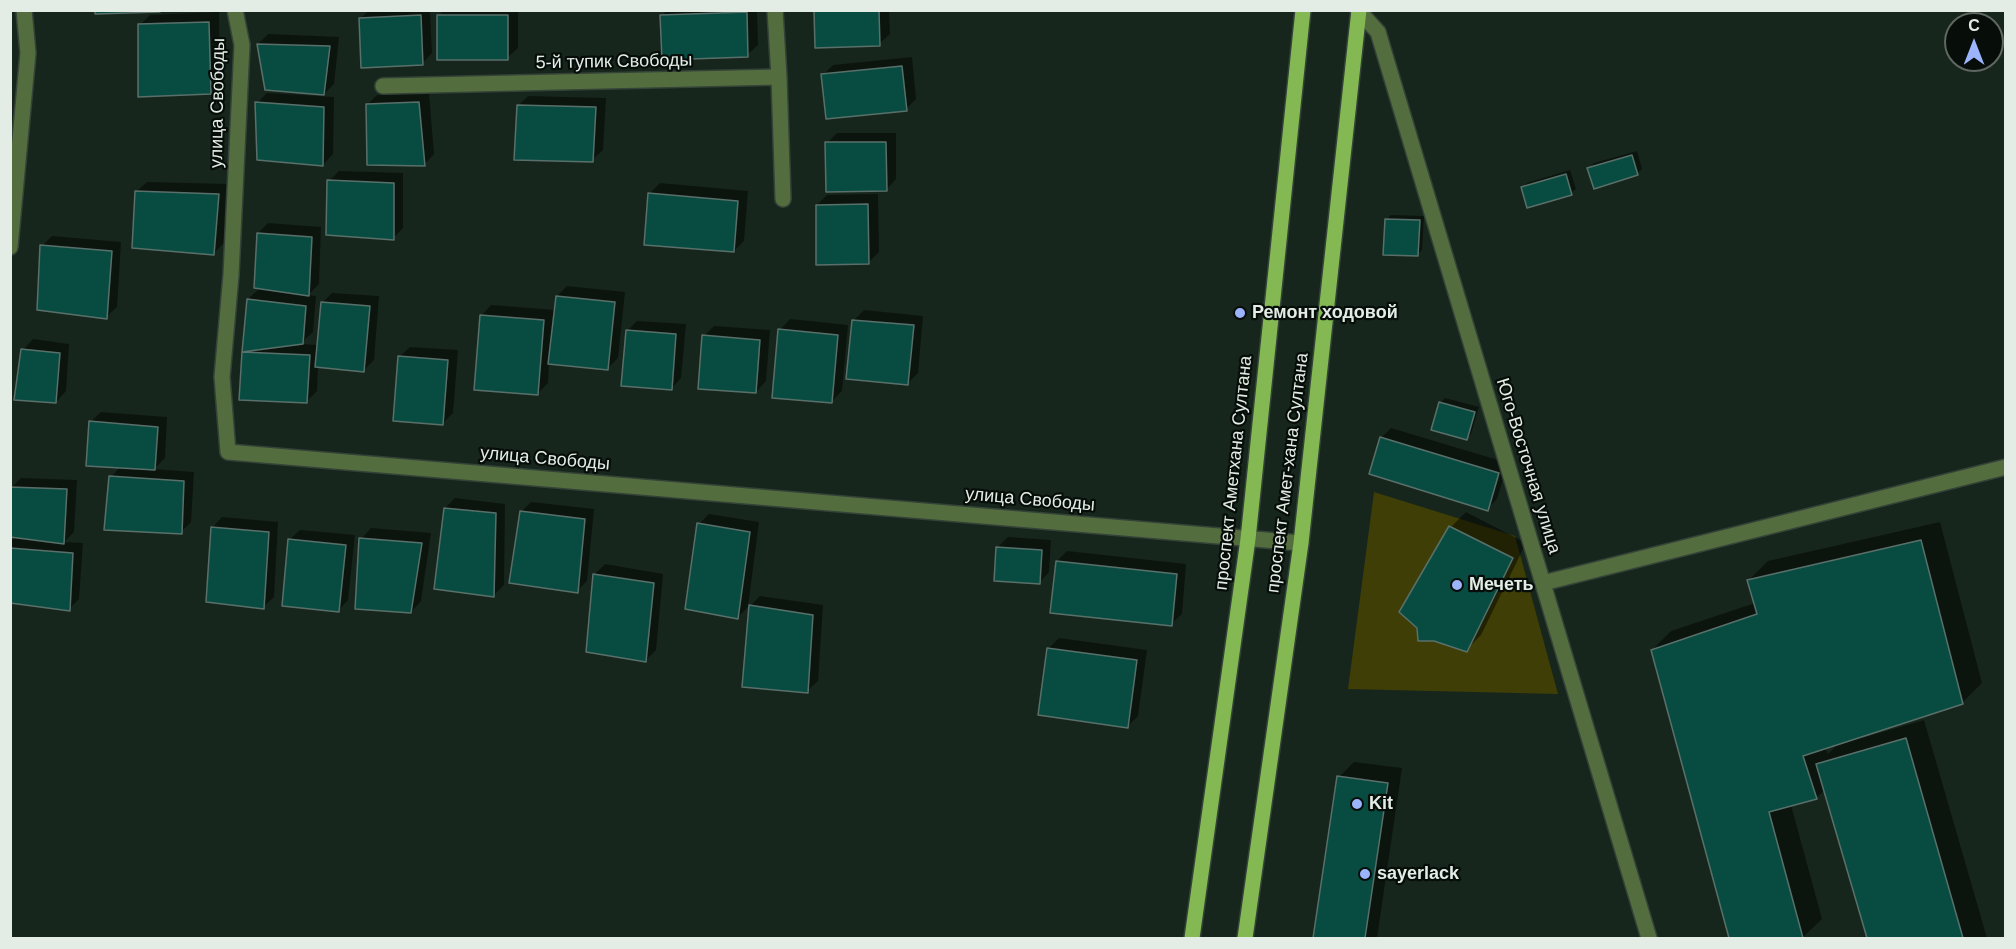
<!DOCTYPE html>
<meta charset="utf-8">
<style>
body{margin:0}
#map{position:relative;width:2016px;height:949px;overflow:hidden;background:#17261c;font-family:Helvetica,sans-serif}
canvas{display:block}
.frame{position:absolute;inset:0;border:12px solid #e3ede6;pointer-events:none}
.north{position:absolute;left:1944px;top:12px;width:60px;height:60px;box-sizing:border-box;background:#070d09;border:2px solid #5f6761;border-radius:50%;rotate:0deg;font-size:16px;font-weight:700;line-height:24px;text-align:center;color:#e3ede6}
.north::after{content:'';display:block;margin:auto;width:21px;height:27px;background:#9cb4fd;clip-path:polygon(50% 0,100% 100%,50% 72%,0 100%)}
</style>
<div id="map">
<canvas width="2016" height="949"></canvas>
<div class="frame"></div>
<div class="north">С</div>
</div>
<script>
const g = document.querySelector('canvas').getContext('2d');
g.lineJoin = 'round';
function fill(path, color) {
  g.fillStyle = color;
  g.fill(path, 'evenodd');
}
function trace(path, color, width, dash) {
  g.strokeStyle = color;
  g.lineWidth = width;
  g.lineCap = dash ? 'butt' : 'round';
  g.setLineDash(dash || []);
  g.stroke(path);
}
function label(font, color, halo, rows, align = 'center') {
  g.font = font + ' Helvetica,sans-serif';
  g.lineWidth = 4.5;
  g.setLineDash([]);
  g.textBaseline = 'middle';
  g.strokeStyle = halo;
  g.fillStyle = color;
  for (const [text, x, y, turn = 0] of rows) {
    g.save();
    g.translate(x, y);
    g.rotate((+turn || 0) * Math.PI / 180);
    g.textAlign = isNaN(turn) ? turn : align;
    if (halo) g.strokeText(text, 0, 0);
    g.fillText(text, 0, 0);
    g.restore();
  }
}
const green = new Path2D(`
 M1374 492 1515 536 1558 694 1348 689Z`);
const shadow = new Path2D(`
 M369 10H430L432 53 422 64 361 18Z
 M444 10H518V48L507 58 438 16Z
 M667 10H757L758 45 747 55 662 16Z
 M815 10H889L890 34 879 44Z
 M219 12 220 82 210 92 140 25 150 15Z
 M268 34 339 37 334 84 322 96V94L267 89 258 44Z
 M912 57 916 99 906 109 823 75 833 65Z
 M267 93 334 97 333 154 323 165 257 103Z
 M429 93 434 154 424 165 367 105 377 95Z
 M528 96 606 98 603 150 592 160 518 106Z
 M837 133H896V179L886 190 827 143Z
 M1637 151 1642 169 1637 174 1589 168 1594 163Z
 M1570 170 1576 189 1571 193 1522 188 1527 183Z
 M339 171 403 173V228L393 238 329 181Z
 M147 182 229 184 224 243 214 253 136 192Z
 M660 183 748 191 744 241 734 251 649 194Z
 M878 194 879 252 868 263 817 205 827 195Z
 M1391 215 1424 216 1422 250 1418 254 1386 220Z
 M268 223 321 227 319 284 308 295 316 296 313 332 300 344 319 345 322 303 332 293 379 296 374 360 364 370 318 366 317 391 306 402 241 398 248 299 261 287 258 233Z
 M52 236 121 242 117 307 106 317 42 246Z
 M567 286 625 292 618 358 608 368 549 363 548 383 538 393 481 316 491 305 556 310 557 296Z
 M864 310 923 316 918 373 908 383 854 320Z
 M790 319 848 325 842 391 831 402 780 330Z
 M637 321 686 324 681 378 671 389 627 331Z
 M714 326 770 330 766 381 756 392 704 336Z
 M33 339 69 344 66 391 56 402 23 350Z
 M410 347 458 350 453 413 443 423 399 357Z
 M1445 398 1479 407 1471 434 1467 439 1440 403Z
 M101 412 167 417 165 458 154 469 194 472 191 522 181 532 111 477 121 466 90 422Z
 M1391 428 1508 463 1497 499 1487 509 1381 438Z
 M21 478 77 480 74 532 64 542 83 543 79 599 69 609 10 602V542L16 537 11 488Z
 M455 498 505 504 504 585 494 595 445 508Z
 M531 502 594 509 587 581 577 591 521 512Z
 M1466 512 1526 543 1481 635 1466 650 1419 627 1401 611 1451 527Z
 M709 514 759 522 748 607 738 617 699 524Z
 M222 517 278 522 274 597 263 607 212 528Z
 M1940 522 1982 683 1963 702 1861 735 1862 738 1924 720 1987 938H1868L1825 790 1816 798 1791 805 1822 919 1802 938H1731L1652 650 1671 631 1755 603 1749 580 1768 561ZM1839 742 1834 748 1828 754 1825 747Z
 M371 528 431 533 421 601 411 612 361 539Z
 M300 530 355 535 348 600 338 611 289 540Z
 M1008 537 1051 540 1049 572 1039 583 998 547Z
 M1067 551 1186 564 1182 614 1171 624 1057 561Z
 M605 564 663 574 656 650 646 660 588 651 595 574Z
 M760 596 823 605 818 681 807 691 750 606Z
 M1059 638 1147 650 1138 716 1128 726 1049 648Z
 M1354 762 1402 768 1377 938H1315L1339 777Z`);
const building = new Path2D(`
 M95 10H160V12L95 14Z
 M814 10H879L880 46 815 48Z
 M747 12 748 57 662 60 660 15Z
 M421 15 423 65 361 68 359 18Z
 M437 15H508V60H437Z
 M209 22 211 94 138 97V24Z
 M257 44 330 46 324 95 265 90Z
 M902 66 907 111 826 119 821 74Z
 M255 102 324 107 323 166 257 160Z
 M419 102 425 166 367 165 366 104Z
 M517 105 596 107 593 162 514 160Z
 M825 142H886L887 191 826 192Z
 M1632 155 1638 175 1594 189 1587 168Z
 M1566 174 1572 195 1527 208 1521 187Z
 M327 180 394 183V240L326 235Z
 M135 191 219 194 214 255 132 248Z
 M648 193 738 201 734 252 644 245Z
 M868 204 869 264 816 265V205Z
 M1385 219 1420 220 1418 256 1383 255Z
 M257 233 312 237 309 296 254 288Z
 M40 245 112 251 107 319 37 310Z
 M556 296 615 302 608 370 548 364Z
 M247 299 306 306 303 344 242 352Z
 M321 302 370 306 364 372 315 367Z
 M480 315 544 320 538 395 474 390Z
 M852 320 914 325 908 385 846 379Z
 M778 329 838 335 832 403 772 398Z
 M626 330 676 334 672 390 621 386Z
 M702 335 760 340 756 393 698 389Z
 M21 349 60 353 56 403 14 400Z
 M242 352 310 355 307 403 239 400Z
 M398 356 448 360 443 425 393 421Z
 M1439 402 1475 412 1467 440 1431 430Z
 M89 421 158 427 155 470 86 466Z
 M1380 437 1499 473 1488 511 1369 474Z
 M109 476 184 481 182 534 104 530Z
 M10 487 67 489 64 544 10 537Z
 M444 508 496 513 494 597 434 589Z
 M520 511 585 519 578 593 509 583Z
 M697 523 750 532 738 619 685 609Z
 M1449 526 1513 558 1467 652 1434 641H1418L1417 628 1399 612Z
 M211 527 269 532 264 609 206 602Z
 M359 538 422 543 411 613 355 609Z
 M288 539 346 545 339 612 282 606Z
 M1921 540 1963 704 1803 756 1817 799 1769 812 1803 938H1729L1651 650 1757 614 1747 580Z
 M996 547 1042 550 1040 584 994 581Z
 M10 548 73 553 70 611 10 603Z
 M1056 561 1177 574 1172 626 1050 613Z
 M593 574 654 583 646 662 586 652Z
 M749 605 813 615 808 693 742 687Z
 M1047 648 1137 660 1128 728 1038 715Z
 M1906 738 1963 938H1867L1816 764Z
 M1337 776 1388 783 1365 938H1313Z`);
const minor = new Path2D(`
 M235 10 242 45 231 275 222 377 228 452 1301 543
 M1358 10 1378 32 1649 938
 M779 77 783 199
 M383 86 779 77 775 10
 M10 247 28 53 24 10
 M1543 583 2006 467`);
const major = new Path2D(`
 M1192 938 1248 539 1303 10
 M1245 938 1301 543 1359 10`);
const markers = [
 [1240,313,6,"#9cb4fd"],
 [1457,585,6,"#9cb4fd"],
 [1357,804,6,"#9cb4fd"],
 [1365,874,6,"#9cb4fd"]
];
const streetNames = [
 ["5-й тупик Свободы",614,62,-1],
 ["улица Свободы",218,103,-89],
 ["улица Свободы",545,459,5],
 ["Юго-Восточная улица",1528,466,73],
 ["проспект Аметхана Султана",1234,473,-84],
 ["проспект Амет-хана Султана",1288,473,-83],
 ["улица Свободы",1030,500,5]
];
const poiNames = [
 ["Ремонт ходовой",1252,313],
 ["Мечеть",1469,585],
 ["Kit",1369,804],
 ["sayerlack",1377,874]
];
fill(green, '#3f3e07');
fill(shadow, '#0007');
fill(building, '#084c41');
trace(building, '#59706a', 1.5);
trace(minor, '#344238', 18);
trace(major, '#344238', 18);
trace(minor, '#536d3e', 15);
trace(major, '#83b853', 15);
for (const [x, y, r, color] of markers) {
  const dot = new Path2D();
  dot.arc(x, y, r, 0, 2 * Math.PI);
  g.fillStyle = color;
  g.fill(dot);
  trace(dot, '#070d09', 2);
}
label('18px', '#e3ede6', '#070d09', streetNames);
label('bold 18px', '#e3ede6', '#070d09', poiNames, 'left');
</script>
